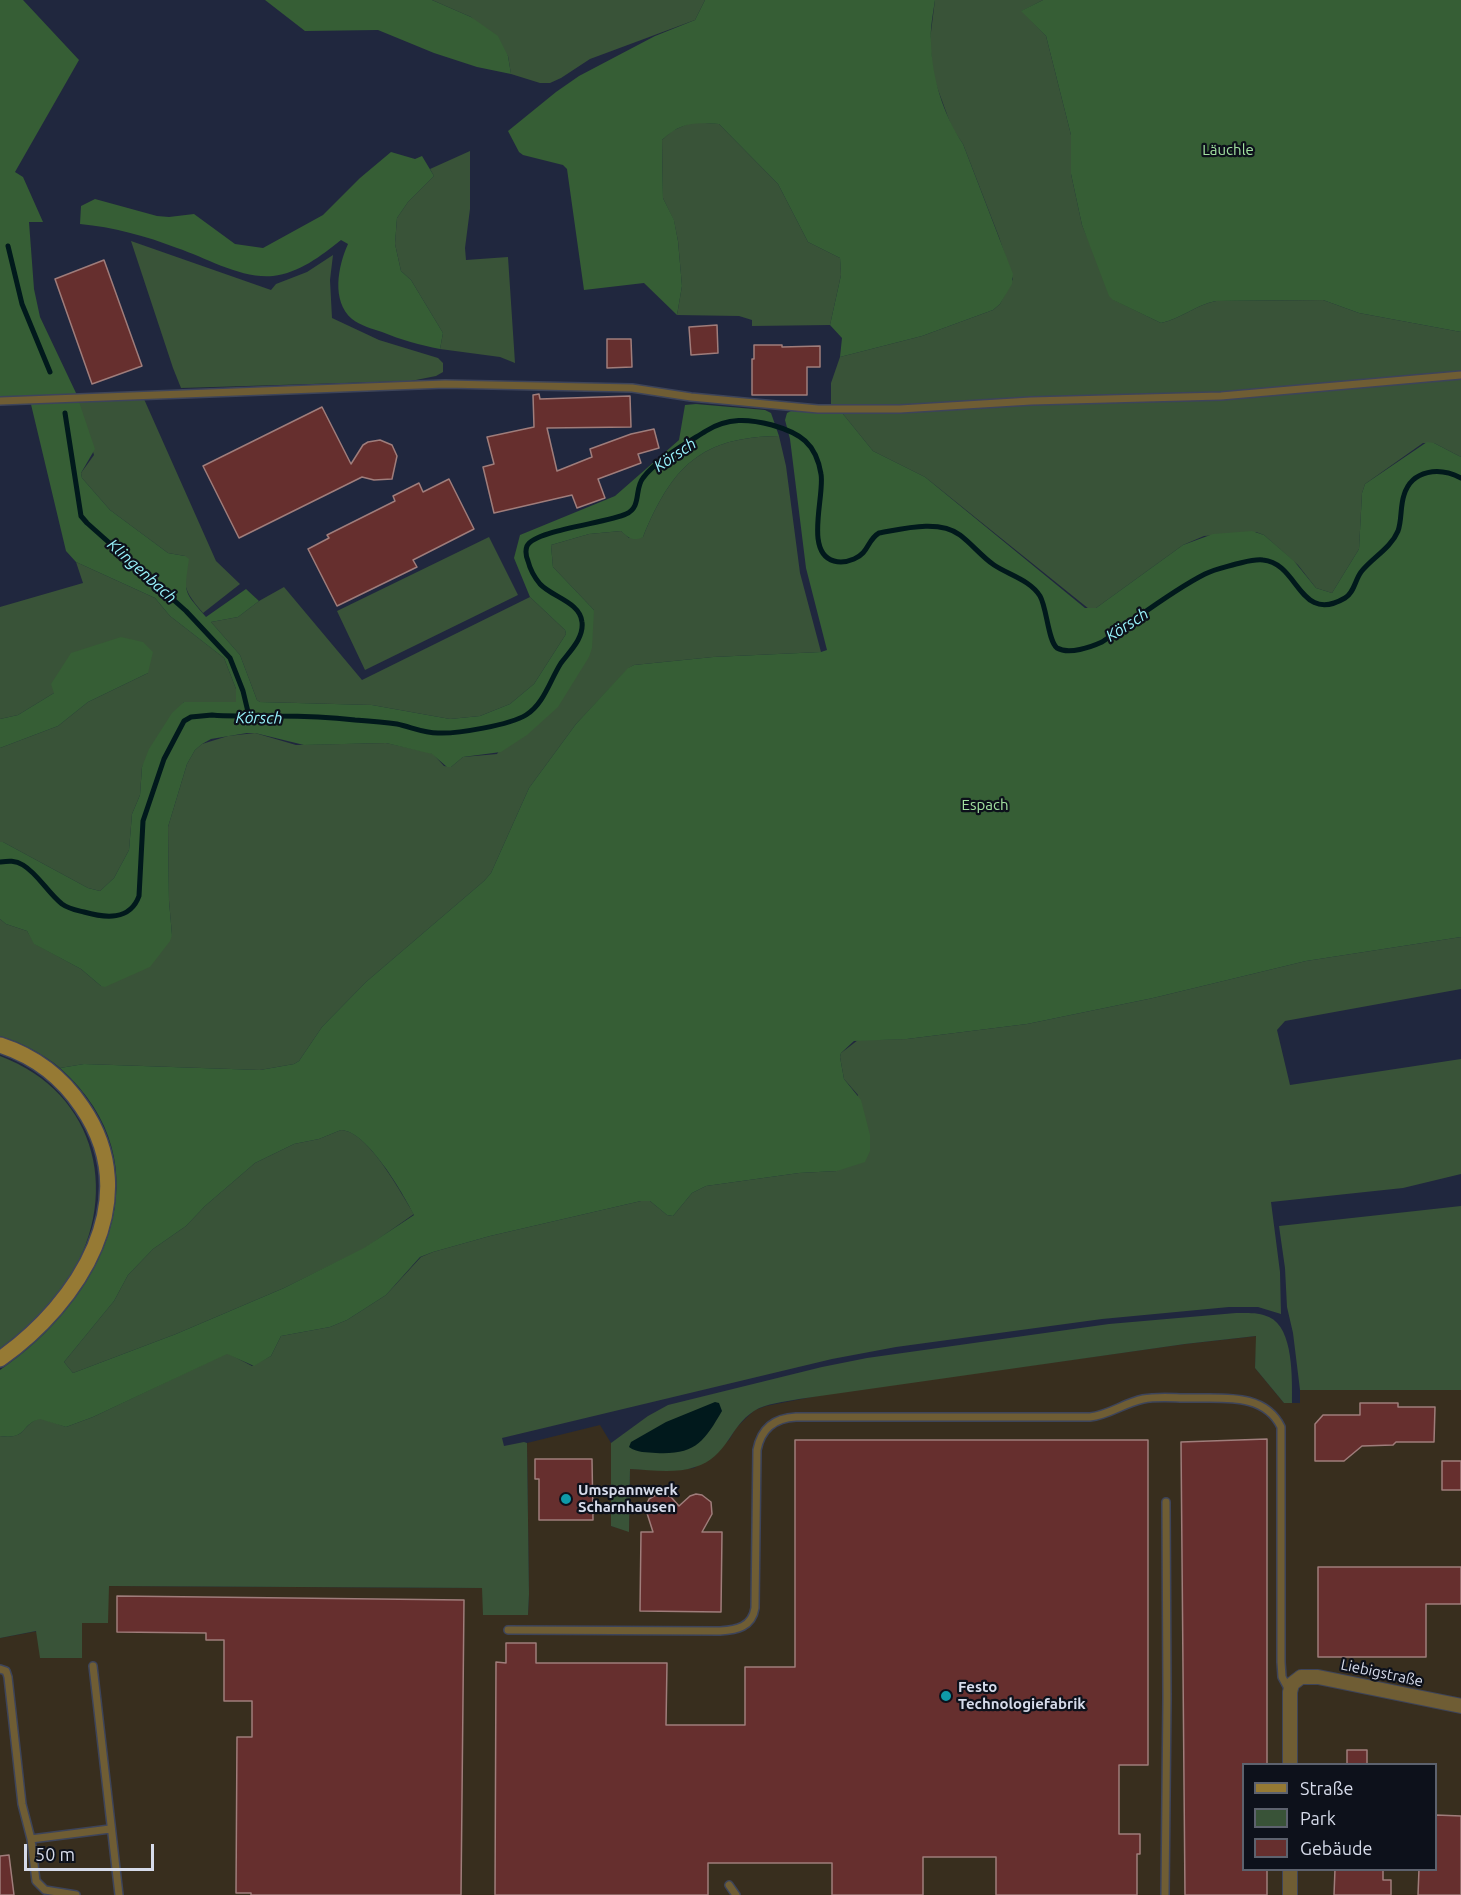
<!DOCTYPE html>
<meta charset="utf-8">
<style>
body{margin:0}
#map{position:relative;width:1461px;height:1895px;overflow:hidden;background:#20273e;font-family:Ubuntu,sans-serif}
canvas{display:block}
.legend{position:absolute;left:1242px;top:1763px;width:195px;height:108px;box-sizing:border-box;background:#0d111b;border:2px solid #5d626e;margin:0;padding:8px 10px;list-style:none;font-size:18px;color:#d6dbea}
.legend li{display:flex;align-items:center;gap:12px;height:30px}
.legend b{width:30px;border:2px solid #5d626e}
.scale{position:absolute;left:24px;top:1844px;width:130px;height:27px;box-sizing:border-box;border:3px solid #d6dbea;border-top:0;padding-left:8px;font-size:18px;line-height:21px;white-space:nowrap;color:#d6dbea;-webkit-text-stroke:4px #0d111b;paint-order:stroke}
</style>
<div id="map">
<canvas width="1461" height="1895"></canvas>
<ul class="legend">
<li><b style="height:8px;background:#967a34"></b>Straße</li>
<li><b style="height:16px;background:#395338"></b>Park</li>
<li><b style="height:16px;background:#662f2e"></b>Gebäude</li>
</ul>
<div class="scale">50 m</div>
</div>
<script>
const g = document.querySelector('canvas').getContext('2d');
g.lineJoin = 'round';
function fill(path, color) {
  g.fillStyle = color;
  g.fill(path, 'evenodd');
}
function trace(path, color, width, dash) {
  g.strokeStyle = color;
  g.lineWidth = width;
  g.lineCap = dash ? 'butt' : 'round';
  g.setLineDash(dash || []);
  g.stroke(path);
}
function label(font, color, halo, rows, align = 'center') {
  g.font = font + ' Ubuntu,sans-serif';
  g.lineWidth = 4.5;
  g.setLineDash([]);
  g.textBaseline = 'middle';
  g.strokeStyle = halo;
  g.fillStyle = color;
  for (const [text, x, y, turn = 0] of rows) {
    g.save();
    g.translate(x, y);
    g.rotate((+turn || 0) * Math.PI / 180);
    g.textAlign = isNaN(turn) ? turn : align;
    if (halo) g.strokeText(text, 0, 0);
    g.fillText(text, 0, 0);
    g.restore();
  }
}
const industrial = new Path2D(`
 M1257 1336 1255 1368 1284 1403H1300V1390H1461V1895H0V1638L82 1623H108V1586L482 1588 528 1614 529 1594 527 1443 600 1425 611 1443V1526L629 1531 630 1469 676 1470 694 1468 729 1440 736 1428 747 1417 755 1410 766 1406 832 1393 1185 1344ZM1244 1764H1436V1870H1244Z`);
const green = new Path2D(`
 M432 0H705L695 20 590 59 561 78 550 83H540L511 74 508 56 471 17Z
 M935 0H1043L1022 11 1046 36 1071 135V174L1082 225 1114 300 1161 323C1181 319 1197 304 1216 301L1323 300 1359 313 1461 332V457L1434 443H1423L1365 484 1362 493 1359 549 1332 593 1316 588 1298 565 1264 535 1256 532 1204 536 1183 545 1096 608 1089 609 925 477 873 451 843 414V405H831V383L840 357 922 336 993 310 1000 304 1013 279 999 237 963 144 952 128 933 76 930 40Z
 M692 122 719 124 778 184 808 242 840 258 841 275 830 325 752 326V320L739 316 677 315 682 286 678 241 674 221 663 198 662 140 672 131Z
 M470 151V209L465 248 466 260 508 257 515 363 500 357 440 349 443 333 411 280 401 271 395 244 397 218 408 202 434 176 430 169Z
 M131 241 271 290 276 284 307 272 333 255 330 280 332 318 379 340 438 358 443 363V372L436 376 411 381 181 388 173 368Z
 M144 399 216 561 240 584 203 613C182 588 185 588 185 556L168 553 110 510 82 478 81 473 94 455 78 402Z
 M779 436 786 466 800 573 821 652 713 657 634 665 629 668 576 724 529 788 491 873 484 881 366 982 322 1027 299 1061 294 1064 260 1070 84 1064 60 1068C42 1053 22 1043 0 1036V919L6 924 27 931 35 944 81 969 101 986 172 935 169 901 168 827 187 764 195 750 202 744 228 736 255 733 296 745 386 743 428 752 433 754 444 766 451 767 463 757 497 754 594 610 553 567 551 545 589 534 621 531 629 538 643 537C672 467 700 437 779 436Z
 M489 537 518 595 365 670 337 611Z
 M76 562 155 598 170 616 224 658 236 689V702H184L142 767 140 795 132 814 129 850 114 878 100 891 88 888 3 842H0V748L58 726 88 702 148 673 54 693 18 715 0 719V607L83 583Z
 M284 587 362 680 530 597 565 630 566 634 534 684 510 704 480 716 450 719 372 705 260 702 257 700 240 655 211 622 238 617 259 601Z
 M1461 937V989L1285 1021 1277 1030 1290 1085 1461 1059V1174L1403 1188 1271 1202 1280 1272 1281 1314 1258 1307H1229L1102 1319 896 1347 832 1359 502 1438 504 1446 524 1442 527 1443 529 1594 528 1615H483L482 1588 109 1586 108 1623H82V1658H40L36 1631 0 1638V1436C28 1440 20 1424 41 1418L66 1427 93 1417 227 1353 252 1366 271 1356 281 1336 330 1327 347 1320 386 1295 421 1257 433 1252 490 1236 641 1201H650L667 1215 673 1216 692 1193 706 1186 799 1173 837 1171 858 1095 844 1079 840 1057 841 1053 858 1040 907 1039 1027 1024 1153 998 1306 961Z
 M0 1056C99 1093 123 1199 65 1285 49 1310 23 1330 0 1349Z
 M341 1130C368 1131 401 1193 414 1214L364 1249 284 1288 176 1334 73 1373 64 1362 114 1301 128 1275 153 1249 186 1226 205 1206 255 1163 294 1144 319 1139Z
 M1461 1206V1390H1300L1293 1333 1287 1307 1285 1268 1279 1226Z
 M1236 1313C1247 1313 1259 1312 1269 1317 1294 1328 1292 1380 1292 1403H1284L1255 1368 1256 1336 1185 1344 799 1399C785 1402 766 1403 754 1411 729 1427 728 1457 695 1467 675 1474 651 1470 630 1469L629 1532 611 1526V1443L648 1416 668 1405 822 1367 867 1358 1109 1324Z`);
const forest = new Path2D(`
 M0 0H23L79 60 15 172 23 177 43 222H29L34 289 40 317 76 393 95 449 81 473 82 478 110 510 168 553 185 556 189 559C184 594 183 590 206 617L246 589 259 601 238 617 211 622 240 655 257 700 260 702 372 705 450 719 480 716 510 704 534 684 566 634 565 630 530 597 514 558 520 535 615 496 679 440 685 405 696 404 765 410 771 413 779 436C700 437 672 467 643 537 634 542 628 538 621 531L589 534 551 545 553 567 594 610 592 648 589 657 558 707 527 735 501 752 463 757 451 767H447L432 754 386 743 304 745 255 733H247L211 739 202 744 195 750 187 764 168 827 169 901 172 935 170 941 150 967 105 987 101 986 81 969 34 944 27 931 6 924 0 919V842H3L88 888 100 891 114 878 129 850 132 814 140 795 142 767 149 749 172 713 184 702H236V689L224 658 170 616 155 598 76 562 66 551 29 396H0Z
 M265 0H432L471 17 498 36 508 56 511 74 477 67 434 53 378 30 305 31Z
 M705 0H935C933 14 930 28 931 42 932 78 943 114 963 144L1013 274 1012 284 1000 304 993 310 922 336 840 357 842 338 830 325 841 275 840 258 808 242 778 184 719 124C694 122 681 122 662 140L663 198 674 220 678 241 682 286 677 315 644 283 584 290 567 169 563 165 523 155 519 152 508 131 556 92 579 76 655 36 695 20Z
 M1043 0H1461V332L1359 313 1323 300 1216 301C1197 304 1181 319 1161 323L1113 300 1109 296 1082 225 1071 174V135L1046 36 1021 11Z
 M391 152 415 159 422 156 434 176 408 202 397 218 395 244 401 271 411 280 443 333 440 349C420 345 401 340 382 332 372 329 360 325 352 319 331 301 338 266 348 244L341 240C321 256 299 273 273 276 241 279 207 258 177 248 146 236 113 227 80 224L81 206 95 199 157 216 169 217 194 214 235 244 263 248 323 215 360 178Z
 M791 411 843 414 873 451 925 477 1085 608H1096L1183 545 1213 534 1252 531 1264 535 1294 561 1316 588 1332 593 1359 549 1362 493 1365 484 1427 442 1434 443 1461 457V937L1306 961 1153 998 1027 1024 907 1039 854 1041 841 1053 840 1057 844 1079 861 1100 870 1135V1151L865 1162 837 1171 799 1173 706 1186 692 1193 673 1216 667 1215 650 1201H641L490 1236 433 1252 420 1257 386 1295 347 1320 330 1327 281 1336 271 1356 254 1366 227 1354 93 1417 66 1427 40 1419C20 1424 28 1440 0 1436V1370C103 1300 170 1166 60 1068L84 1064 260 1070 294 1064 299 1061 322 1027 366 982 484 881 491 873 529 788 576 724 628 668 634 665 713 657 821 652 827 650 806 568 790 439 785 420 787 413ZM341 1130C367 1131 403 1193 414 1215L364 1248 284 1288 176 1334 73 1373 64 1362 114 1301 128 1275 153 1249 186 1226 205 1206 255 1163 294 1144 319 1139Z
 M121 637 143 642 153 652 148 673 88 702 58 726 0 748V719L18 715 54 693 51 684 71 653Z`);
const water = new Path2D(`
 M715 1402 719 1403 722 1411C704 1442 695 1455 656 1453 647 1452 637 1453 629 1447L631 1442 666 1422Z`);
const stream = new Path2D(`
 M8 246 22 304 50 372
 M65 413 81 516 87 523 186 611 230 658 243 691 249 716
 M0 862C8 861 15 860 23 865 38 874 48 893 62 904 69 909 76 910 84 912 105 918 130 921 139 896L143 821 164 759 184 721 191 717 212 715C233 717 254 715 276 716 302 716 329 717 355 720 369 721 383 722 397 724 411 727 424 733 438 733 457 734 510 725 526 715 544 704 550 680 561 663 570 651 584 638 582 622 580 602 552 597 540 584 535 578 530 569 528 561 526 556 525 551 527 546 534 530 608 523 626 514 642 507 634 489 643 478 656 460 687 443 706 431 728 417 749 419 772 425 800 433 816 443 821 474 825 495 804 553 834 561 841 563 847 562 854 559 869 553 867 540 879 533 902 529 939 519 960 535 972 544 982 557 994 565 1009 575 1030 580 1040 596 1047 608 1048 641 1057 648 1069 655 1091 647 1102 642 1135 620 1171 591 1205 574 1215 569 1226 567 1236 564 1245 562 1254 559 1263 560 1299 563 1299 625 1345 598 1354 593 1355 580 1361 572 1372 558 1391 548 1398 531 1402 520 1400 507 1404 495 1412 469 1440 467 1461 478`);
const building = new Path2D(`
 M104 260 142 366 92 384 55 279Z
 M717 325 718 353 691 355 689 327Z
 M607 339H631L632 367 607 368Z
 M754 345H782V347L820 346V367H807V395H752V359H754Z
 M539 394 540 399 630 396 631 427 547 428 557 471 592 457 590 449 631 434 654 429 659 448 638 454 641 463 598 479 605 498 577 508 572 495 494 513 483 467 494 464 487 437 534 427 533 395Z
 M322 407 351 464 363 445 368 442 380 440 392 445 397 456 392 479 374 480 362 477 239 538 203 466Z
 M449 479 474 529 413 560 417 567 337 606 308 549 329 538 327 535 395 501 393 496 419 483 423 492Z
 M1360 1403H1398V1407H1435L1434 1442H1396L1393 1445 1362 1446 1344 1461H1315V1424L1323 1415H1360Z
 M1267 1439V1764H1244V1869H1267V1895H1185L1181 1442Z
 M795 1440H1148V1765H1119V1834H1140V1854H1137V1895H996V1857H923V1895H832V1863H708V1895H495L496 1662 506 1663V1643H536V1663H667L666 1725H745V1667H795Z
 M535 1459H592L593 1520H539V1479H535Z
 M1442 1461H1461V1490H1442Z
 M659 1493 671 1497 679 1506 690 1496 696 1494 702 1495 711 1502 712 1514 702 1532H722L721 1612 640 1611 641 1532H653L646 1510 647 1504 649 1499Z
 M1318 1567H1461V1604H1426V1657H1318Z
 M117 1596 464 1600 461 1895H251V1893H236L237 1737H252V1701H224V1640H206V1633L117 1632Z
 M1347 1750H1367V1764H1347Z
 M1436 1815 1461 1816V1895H1418L1419 1869H1436Z
 M9 1855 14 1895H0V1856Z
 M1335 1869H1383V1880H1391V1895H1334Z`);
const service = new Path2D(`
 M0 401 445 384 632 388 691 397 818 409H900L1031 401 1221 396 1461 375
 M508 1630 720 1631C737 1630 752 1627 755 1608L757 1450C761 1429 774 1418 796 1417H1090C1109 1415 1124 1403 1143 1399 1158 1396 1174 1398 1189 1398 1222 1399 1264 1392 1281 1427V1662L1282 1677 1289 1690
 M93 1666 119 1895
 M0 1669 6 1671 8 1677 22 1804 31 1839 36 1881 45 1890 76 1895
 M31 1839 110 1829
 M729 1885 736 1895
 M1165 1895 1167 1698 1166 1502`);
const minor = new Path2D(`
 M1290 1764V1692L1292 1684 1301 1677H1318L1461 1706
 M1290 1870V1895`);
const secondary = new Path2D(`
 M0 1045C34 1056 62 1077 82 1107 146 1200 79 1303 0 1359`);
const markers = [
 [566,1499,6,"#0f9aa8"],
 [946,1696,6,"#0f9aa8"]
];
const parkNames = [
 ["Läuchle",1228,150],
 ["Espach",985,805]
];
const poiNames = [
 ["Umspannwerk",578,1490],
 ["Scharnhausen",578,1507],
 ["Festo",958,1687],
 ["Technologiefabrik",958,1704]
];
const streetNames = [
 ["Liebigstraße",1382,1673,12]
];
const waterNames = [
 ["Körsch",675,455,-34],
 ["Klingenbach",142,571,42],
 ["Körsch",1127,625,-33],
 ["Körsch",259,718,1]
];
fill(industrial, '#382e1e');
fill(green, '#395338');
fill(forest, '#365e35');
fill(water, '#01191c');
trace(stream, '#01191c', 5);
fill(building, '#662f2e');
trace(building, '#9f7d7b', 1.5);
trace(service, '#3d445a', 10);
trace(minor, '#3d445a', 16);
trace(secondary, '#3d445a', 18);
trace(service, '#6f5d34', 7);
trace(minor, '#6f5d34', 14);
trace(secondary, '#967a34', 15);
for (const [x, y, r, color] of markers) {
  const dot = new Path2D();
  dot.arc(x, y, r, 0, 2 * Math.PI);
  g.fillStyle = color;
  g.fill(dot);
  trace(dot, '#0d111b', 2);
}
label('15px', '#a2e1a0', '#0d111b', parkNames);
label('bold 15px', '#d6dbea', '#0d111b', poiNames, 'left');
label('15px', '#d6dbea', '#0d111b', streetNames);
label('italic 16px', '#98f3fc', '#0d111b', waterNames);
</script>
